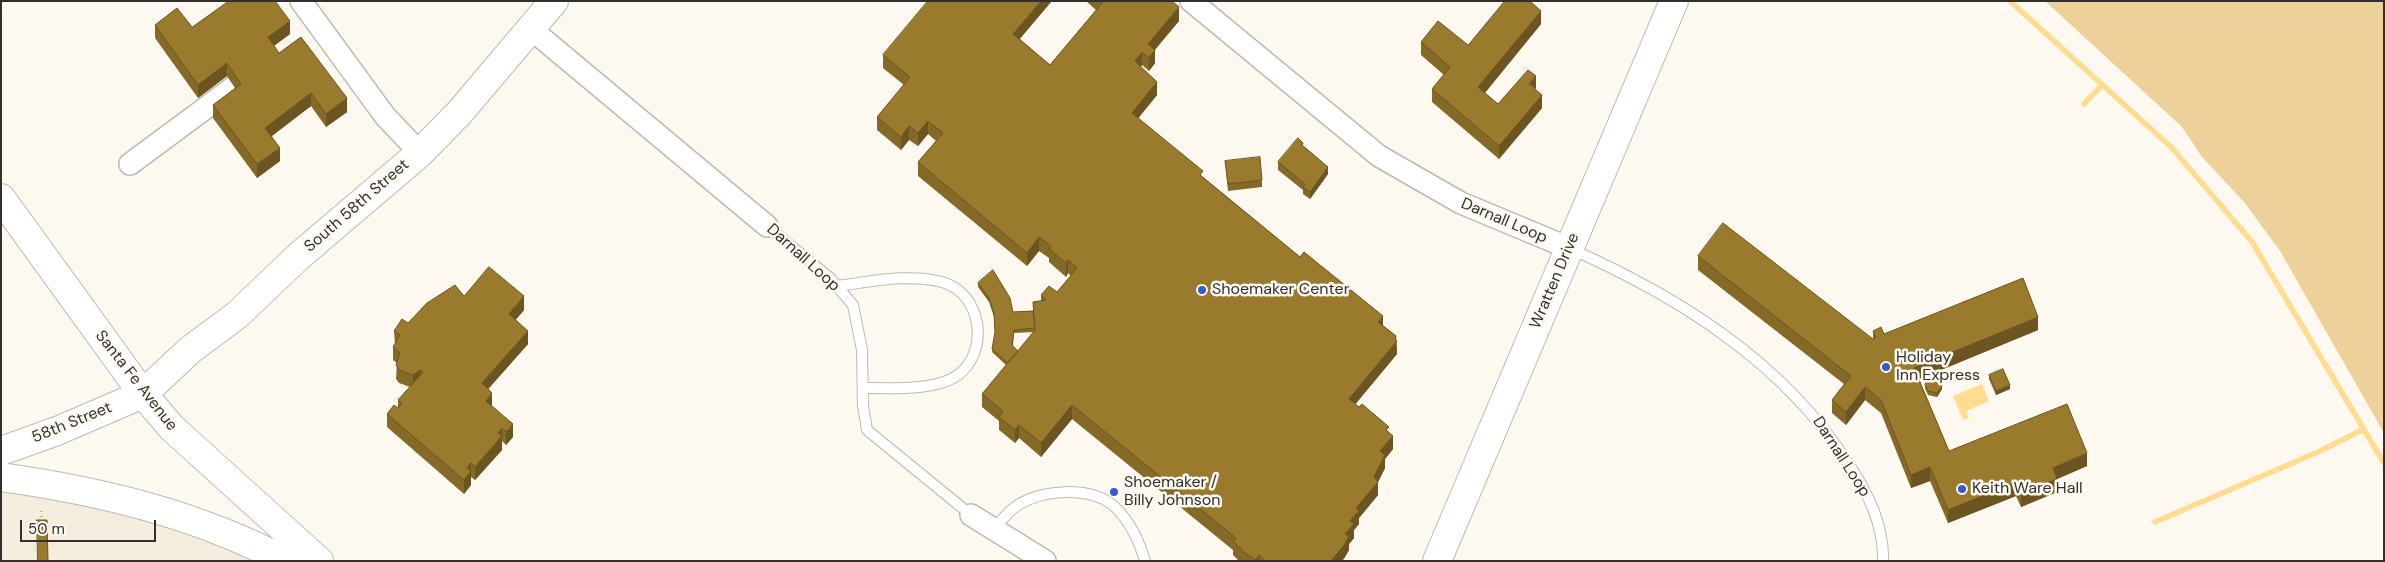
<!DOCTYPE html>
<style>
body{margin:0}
#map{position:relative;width:2385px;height:562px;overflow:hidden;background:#fdf9f0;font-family:"DM Sans",sans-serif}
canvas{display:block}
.frame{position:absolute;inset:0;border:2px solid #32302d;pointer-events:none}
.scale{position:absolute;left:20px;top:520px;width:136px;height:22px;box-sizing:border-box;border:2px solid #32302d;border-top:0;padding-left:6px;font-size:15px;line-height:18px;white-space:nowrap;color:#32302d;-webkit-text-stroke:4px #fdf9f0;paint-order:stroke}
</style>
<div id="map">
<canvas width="2385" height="562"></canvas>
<div class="frame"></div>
<div class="scale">50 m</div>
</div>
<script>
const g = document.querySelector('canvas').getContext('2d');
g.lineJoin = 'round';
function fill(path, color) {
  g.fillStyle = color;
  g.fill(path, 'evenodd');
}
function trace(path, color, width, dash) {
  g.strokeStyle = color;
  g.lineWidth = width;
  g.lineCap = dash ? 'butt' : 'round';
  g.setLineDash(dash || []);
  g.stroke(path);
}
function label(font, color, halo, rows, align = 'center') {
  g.font = font + ' "DM Sans",sans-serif';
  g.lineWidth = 5;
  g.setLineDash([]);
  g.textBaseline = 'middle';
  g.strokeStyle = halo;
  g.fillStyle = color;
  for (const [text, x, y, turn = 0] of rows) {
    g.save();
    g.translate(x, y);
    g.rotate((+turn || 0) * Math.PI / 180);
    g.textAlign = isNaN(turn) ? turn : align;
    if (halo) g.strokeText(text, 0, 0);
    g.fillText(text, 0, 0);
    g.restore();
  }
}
const built = new Path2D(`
 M1 490 129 511 261 561H1Z`);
const green = new Path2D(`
 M2045 1H2384V433L2280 251 2244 202 2202 157 2182 127Z`);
const water = new Path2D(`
 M1982 384 1989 401 1966 411 1969 418 1963 420 1953 396Z`);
const stream = new Path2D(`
 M2010 1 2172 148 2252 242 2384 463
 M2084 104 2102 85
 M2155 522 2318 452 2364 429`);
const path = new Path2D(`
 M41 511 42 523`);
const lane = new Path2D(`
 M767 226 830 278 853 305 862 350 863 406 867 430 971 515
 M1571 249C1679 297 1783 362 1848 463 1868 493 1884 525 1883 561
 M836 286C870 282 909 273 942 282 982 293 990 351 958 375 936 391 891 388 865 388
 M994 529C1000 522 1007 513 1015 507 1040 489 1092 485 1116 508 1131 523 1139 540 1145 561`);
const street = new Path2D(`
 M301 1 385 116 420 153
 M1191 1 1379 156 1461 203 1569 248
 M531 29 767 226
 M130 164 234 87
 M971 515 1045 561`);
const secondary = new Path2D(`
 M1 198 143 394 172 428 319 561
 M1 451 57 431 143 394 190 350 237 315 299 256 420 153 460 112 554 1
 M1 477C101 491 196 514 286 561
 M1437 561 1674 1`);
const wall = new Path2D(`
 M1086 1H1172L1179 21 1155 50V63L1149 71 1142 65 1141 67 1157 95 1138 118 1203 177 1396 336 1397 354 1355 404 1389 432 1393 449 1385 459V468L1378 482V495L1359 518V524L1354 530V538L1349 544V550L1345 557 1342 561H1239L1233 555V550L1072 419 1041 457 1019 438 1015 443 999 430V421L982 407V394L1006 365 992 352 995 333 994 317 989 302 978 287V283L1013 312 1033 311V302L1041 301V295L1057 292 1071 276 1068 273 1066 277 1049 262V258L1039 251 1027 266 918 176V162L936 141 928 134 918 146 909 140 901 150 877 130V117L904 85 883 68V55L1020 39 1050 65 1096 10ZM1034 332 1018 351 1013 346 1014 333Z
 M1541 24 1485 93 1498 104 1536 89 1542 108 1499 159 1432 102V89L1444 75 1421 55V42L1468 45Z
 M155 25 290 34 274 46 279 53 347 112 326 127 311 106 272 136 280 161 257 178 213 118V105L235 88 227 76 198 98 155 38Z
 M1303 146 1328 174 1310 199 1303 194V190L1278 170V162Z
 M1225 161 1262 180V187L1228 191Z
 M1698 256 1873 339V331L1884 334 2038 330 1919 379 1949 451 2087 466 2057 479V492L2021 507 2016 496 1948 523 1930 481 1911 488 1881 413 1865 400 1846 425 1832 413V400L1844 384 1698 270Z
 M464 296 524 310 515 320 528 344 488 389 492 406 513 437 506 445 502 441V450L475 480 471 477V485L464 494 387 427V414L398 408V400L410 387 399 383 396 379 397 363 393 360V347L395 344 394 331Z
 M1989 375 2010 389 1996 395 1989 379Z
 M1925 385 1942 389 1937 397 1928 395 1925 388Z`);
const shadedWall = new Path2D(`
 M1041 1H1052L1013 47V34Z
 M1179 7V21L1148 57V44Z
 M1541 11V24L1478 101V87Z
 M290 21V34L268 50V37Z
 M1155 50V63L1149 71V58Z
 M1142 52V65L1135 74V61Z
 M227 63V76L198 98V85Z
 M1536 76V89L1529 84Z
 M1157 82V95L1132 126V113Z
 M311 93V106L265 141V128Z
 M1542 95V108L1499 159V146Z
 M347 98V112L326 127V114Z
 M928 121V134L918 146V133Z
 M909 126V140L901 150V137Z
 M280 148V161L257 178V164Z
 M1328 167V174L1310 199V192Z
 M1039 237V251L1027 266V253Z
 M1068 260V273L1066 277V263Z
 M524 296V310L509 328V314Z
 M1383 316V330L1378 322Z
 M2038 317V330L1914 381V368Z
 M528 331V344L482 396V383Z
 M1396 336 1397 354 1349 412V399Z
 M420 370V383L413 388V375Z
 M2010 385V389L1996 395V391Z
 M1942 386V389L1937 397V393Z
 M1865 387V400L1846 425V412Z
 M492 393V406L486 401Z
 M1072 405V419L1041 457V443Z
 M513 424V437L506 445V432Z
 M1019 425V438L1015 443V430Z
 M502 428V450L475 480V467Z
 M1393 436V449L1385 459V468L1378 482V495L1359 518V524L1354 530V538L1349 544V550L1345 557 1342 561H1331L1345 534 1350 521 1356 508 1374 477 1380 451Z
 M2087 453V466L2057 479V492L2021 507V494L2053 468Z
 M471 463V485L464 494V480L467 468Z
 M1930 467V481L1911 488V475Z
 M2016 482V496L1948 523V510Z
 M1259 555V561H1256V560Z`);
const building = new Path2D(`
 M229 1H275L290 21 268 37 279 53 301 37 347 98 326 114 311 93 265 128 280 148 257 164 213 105 241 84 227 63 198 85 155 25 177 8 192 27Z
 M928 1H1041L1013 34 1050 65 1103 2 1102 1H1172L1179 7 1148 44 1155 50 1149 58 1142 52 1135 61 1157 82 1132 113 1203 171 1200 175 1300 257 1304 252 1383 316 1378 322 1396 336 1395 339 1397 341 1349 399 1359 407 1362 404 1389 427 1386 430 1393 436 1380 451 1385 455 1374 477 1378 482 1356 508 1359 511 1350 521 1354 524 1345 534 1349 536 1345 544 1331 561H1266L1259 555 1256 560 1246 554 1233 541 1236 538 1072 405 1041 443 1019 425 1015 430 999 417 1003 411 982 394 1035 330 1033 302 1046 300 1041 295 1049 286 1057 292 1077 268 1068 260 1066 263 1049 249 1051 246 1039 237 1027 253 918 162 943 133 928 121 918 133 909 126 901 137 877 117 910 77 883 55Z
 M1505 1H1530L1541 11 1478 87 1498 104 1528 70 1536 76 1529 84 1542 95 1499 146 1432 89 1450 67 1421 42 1438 21 1468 45Z
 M1298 138 1303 143 1302 145 1328 167 1310 192 1303 187 1305 184 1278 162Z
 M1260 157 1262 180 1228 184 1225 161Z
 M1723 223 1873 339 1876 337 1873 331 1881 327 1884 334 2023 278 2038 317 1914 368 1949 451 2067 404 2087 453 2053 468 2057 479 2021 494 2016 482 1948 510 1930 467 1911 475 1881 400 1865 387 1846 412 1832 400 1851 376 1698 256Z
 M489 267 524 296 509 314 528 331 482 383 492 393 486 401 513 424 506 432 502 428 498 433 502 436 475 467 471 463 467 468 471 471 464 480 387 414 394 405 398 408 402 403 398 400 423 372 420 370 413 375 399 370 396 365 400 353 393 347 400 335 394 331 402 319 408 323 427 303 455 285 464 296Z
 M993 270 1010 298 1013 312 1033 311 1035 328 1014 330 1012 345 1018 351 1008 363 992 349 995 332 994 313 989 298 978 283Z
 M2003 369 2010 385 1996 391 1989 375Z
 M1930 377 1939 378 1942 386 1937 393 1928 391 1925 385Z
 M37 520H47L48 561H38Z`);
const markers = [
 [1202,290,5,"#355ccd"],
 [1886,367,5,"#355ccd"],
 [1962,489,5,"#355ccd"],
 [1114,492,5,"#355ccd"]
];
const streetNames = [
 ["South 58th Street",357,206,-41],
 ["Darnall Loop",1504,221,23],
 ["Darnall Loop",803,258,42],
 ["Wratten Drive",1555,281,-67],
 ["Santa Fe Avenue",136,381,52],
 ["58th Street",72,423,-22],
 ["Darnall Loop",1841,457,57]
];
const poiNames = [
 ["Shoemaker Center",1212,290],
 ["Holiday",1896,358],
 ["Inn Express",1896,376],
 ["Shoemaker /",1124,483],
 ["Billy Johnson",1124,501],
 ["Keith Ware Hall",1972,489]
];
fill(built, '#f4ecdc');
fill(green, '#ecd29a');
fill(water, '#ffdc90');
trace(stream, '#ffdc90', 5.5);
trace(lane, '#bebab1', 12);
trace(street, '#bebab1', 24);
trace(secondary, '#bebab1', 30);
trace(path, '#b1aea7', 3, [1, 4]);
trace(lane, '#fff', 10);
trace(street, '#fff', 21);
trace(secondary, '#fff', 28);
fill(wall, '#846927');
fill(shadedWall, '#6c5520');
fill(building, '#9a7a2d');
trace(building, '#6c5520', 1);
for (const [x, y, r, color] of markers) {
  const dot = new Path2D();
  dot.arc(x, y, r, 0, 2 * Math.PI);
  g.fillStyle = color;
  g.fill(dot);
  trace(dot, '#fdf9f0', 2);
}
label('16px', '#32302d', '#fdf9f0', streetNames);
label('16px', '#32302d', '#fdf9f0', poiNames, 'left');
</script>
